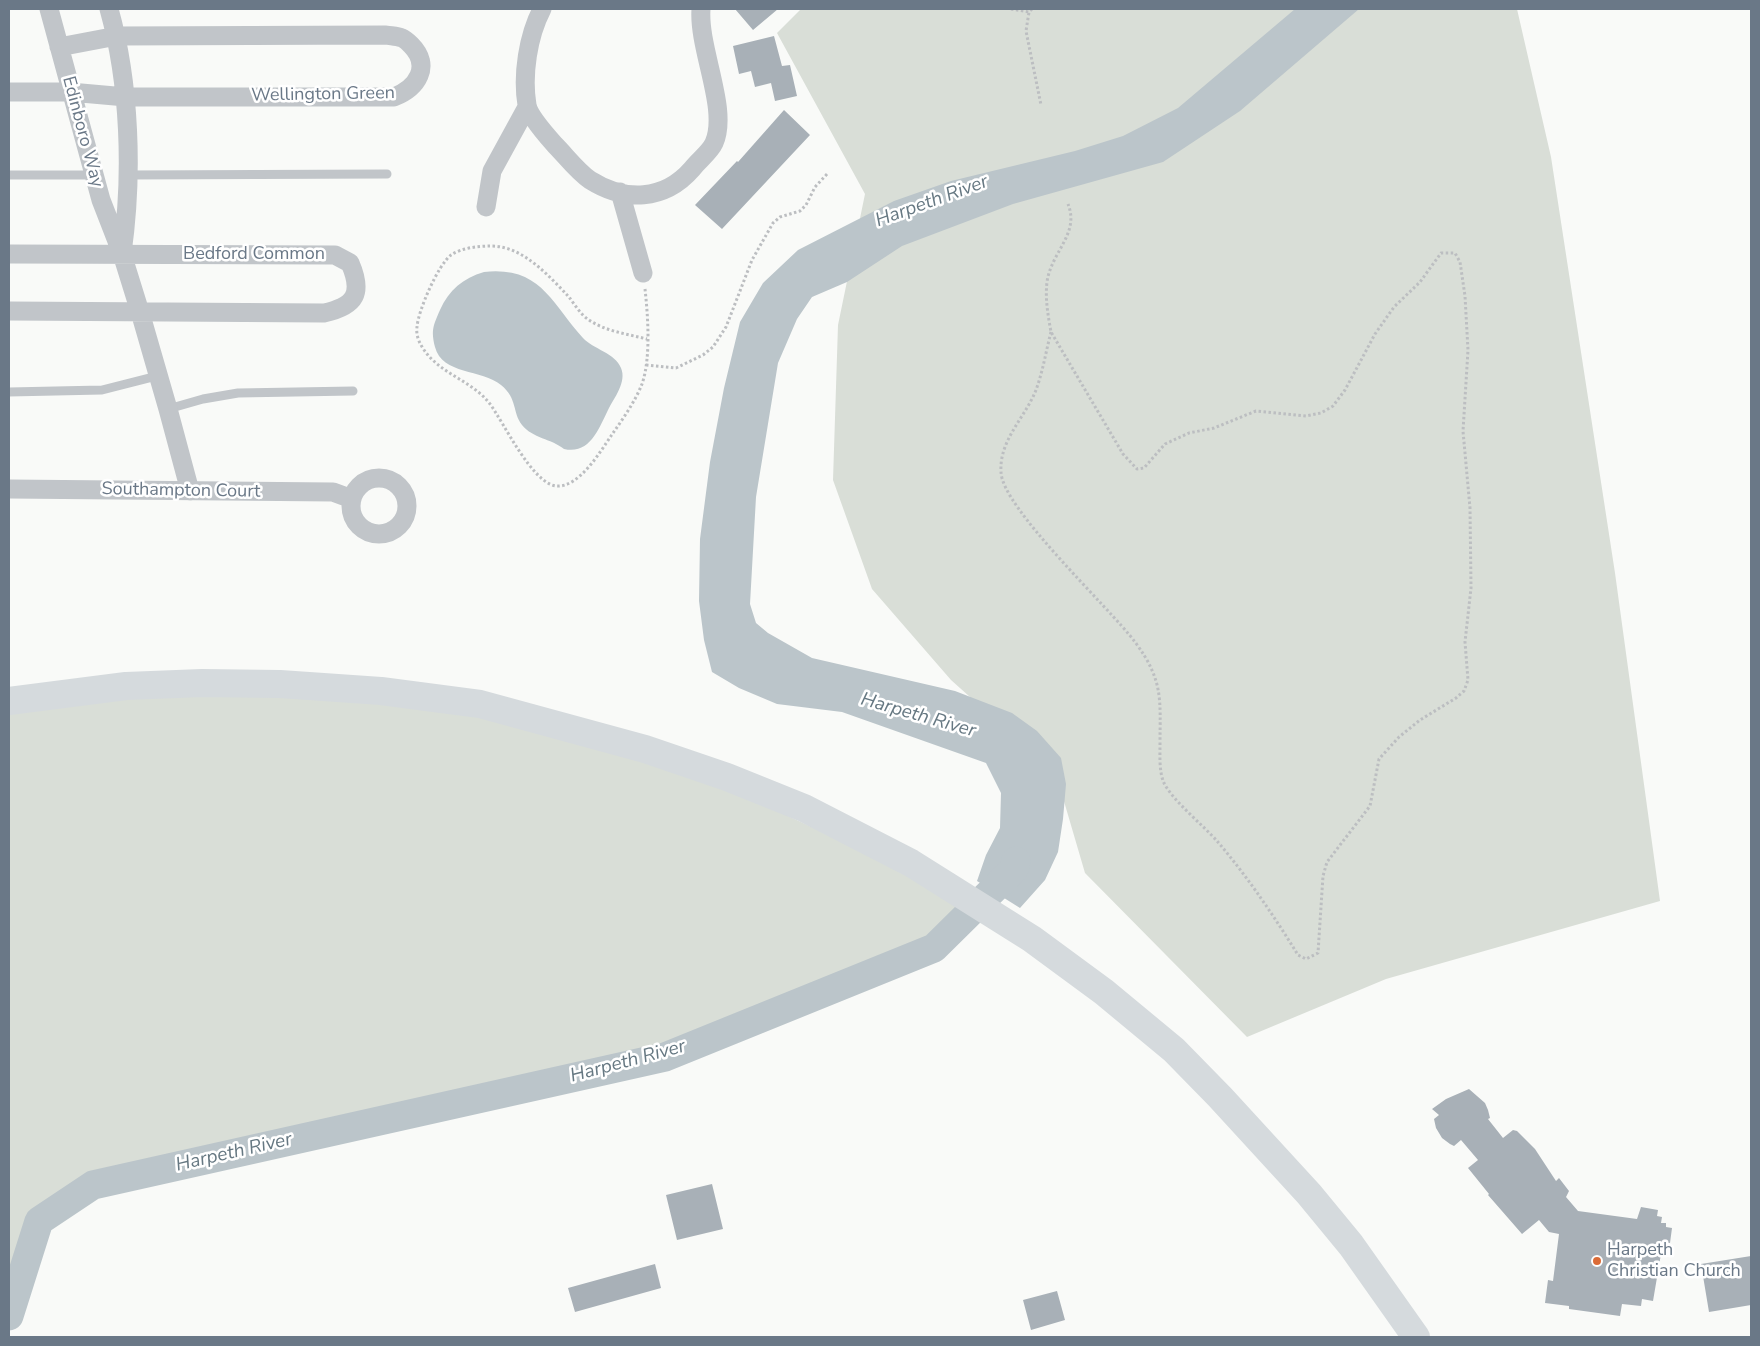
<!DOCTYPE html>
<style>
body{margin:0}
#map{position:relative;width:1760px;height:1346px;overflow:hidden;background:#f9faf8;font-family:"Nunito Sans",sans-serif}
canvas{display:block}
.frame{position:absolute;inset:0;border:10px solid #6a7887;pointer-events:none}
</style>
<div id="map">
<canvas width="1760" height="1346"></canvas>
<div class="frame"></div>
</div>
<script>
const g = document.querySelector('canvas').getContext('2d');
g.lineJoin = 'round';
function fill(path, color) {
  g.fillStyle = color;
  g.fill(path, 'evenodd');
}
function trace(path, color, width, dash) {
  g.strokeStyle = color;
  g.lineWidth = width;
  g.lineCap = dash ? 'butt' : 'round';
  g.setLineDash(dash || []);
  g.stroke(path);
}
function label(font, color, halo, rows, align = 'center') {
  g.font = font + ' "Nunito Sans",sans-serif';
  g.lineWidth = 5;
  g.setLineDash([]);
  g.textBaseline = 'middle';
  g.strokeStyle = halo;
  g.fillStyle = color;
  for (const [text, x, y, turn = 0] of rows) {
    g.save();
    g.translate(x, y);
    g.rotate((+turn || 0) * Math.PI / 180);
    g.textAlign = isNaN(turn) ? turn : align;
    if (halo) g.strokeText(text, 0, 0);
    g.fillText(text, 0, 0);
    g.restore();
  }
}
const green = new Path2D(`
 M801 9H1517L1551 157 1615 573 1660 901 1386 979 1247 1037 1085 873 1056 774 951 680 872 589 833 480 838 325 865 194 777 33Z
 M381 691 645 749 974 903 934 948 665 1057 93 1185 39 1221 9 1316V701Z`);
const water = new Path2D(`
 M1295 9H1359L1240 111 1163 162 1013 204 902 246 847 282 812 297 797 319 778 363 756 497 750 604 756 623 768 633 812 658 955 691 1012 713 1037 731 1061 758 1066 784 1063 819 1058 852 1045 880 1020 908 977 881 986 855 1000 828 1001 793 986 763 842 712 777 704 739 688 712 672 704 640 699 601 700 539 710 462 724 388 740 322 763 283 798 250 894 201 951 181 1075 151 1123 136 1178 108Z
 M484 272C541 266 551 303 583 338 593 349 615 353 621 368 627 382 614 398 608 410 599 428 590 455 564 449 552 439 532 438 522 425 512 412 518 399 501 385 482 369 442 375 435 347 431 330 433 326 440 310 449 290 463 278 484 272Z`);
const river = new Path2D(`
 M9 1316 39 1221 93 1185 665 1057 934 948 1014 869 1016 861`);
const building = new Path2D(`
 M735 9H778L753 30Z
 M774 36 782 66 790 65 797 96 775 101 771 83 755 87 751 71 739 74 733 46Z
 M784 110 810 135 722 229 695 205 737 161 738 162Z
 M1469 1089 1485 1103 1488 1110 1490 1118 1488 1119 1503 1138 1513 1130 1517 1131 1535 1149 1556 1181 1559 1178 1569 1191 1566 1197 1578 1211 1637 1219 1641 1207 1658 1210 1657 1216 1662 1217 1661 1223H1666V1227L1672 1228 1670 1243 1663 1242 1653 1301 1642 1299 1641 1306 1622 1304 1620 1316 1569 1309V1306L1545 1303 1548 1280 1553 1281 1559 1234 1549 1232 1539 1220 1522 1234 1488 1195 1489 1194 1468 1168 1478 1160 1461 1140 1454 1146 1450 1144 1442 1138 1436 1128 1434 1119 1439 1115 1432 1109 1446 1099Z
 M712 1184 723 1229 677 1240 666 1195Z
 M1751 1256V1305L1709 1312 1701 1264Z
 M655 1264 661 1288 575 1312 568 1288Z
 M1057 1291 1065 1320 1031 1330 1023 1300Z`);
const path = new Path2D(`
 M1011 9 1029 12
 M1032 9 1029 12 1026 31 1041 105
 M645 289C648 316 651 358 642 384 635 402 622 420 611 436 600 452 579 488 556 486 532 483 504 423 490 404 471 379 437 374 421 345 418 340 416 333 417 327 418 311 438 265 451 255 461 248 478 246 491 246 523 246 549 276 569 297 575 305 581 315 589 320 605 331 627 334 647 339
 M1051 332C1046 351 1043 371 1036 390 1025 418 999 440 1001 472 1002 508 1109 607 1135 642 1164 681 1160 700 1160 745 1160 756 1159 772 1164 783 1173 801 1203 825 1217 841 1247 876 1274 916 1298 955L1306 959 1318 953 1323 876 1327 862 1370 806 1379 759 1399 737 1420 720 1456 698 1464 691 1468 680 1465 642 1471 588 1470 508 1463 431 1468 350 1465 296 1460 262 1455 253H1441L1420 282 1394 307 1375 334 1345 390 1333 406 1321 413 1306 416 1256 411 1214 428 1189 433 1165 444 1144 468 1137 469 1123 454 1051 332C1048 315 1045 299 1047 282 1051 252 1080 234 1068 204
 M646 365 676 368 703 355 713 347 726 327 752 260 773 223 780 217 800 211 806 205 815 187 828 173`);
const lane = new Path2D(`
 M9 175H94
 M127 175 387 174
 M9 392 102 390 157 376
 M168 409 203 399 238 393 353 391`);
const street = new Path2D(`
 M49 9 101 200 122 254 140 312 168 409 190 491
 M109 9C130 84 133 175 122 253
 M542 9C528 36 522 75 527 105 529 116 547 136 555 145 566 156 577 171 590 180 625 202 664 201 692 169 698 161 710 152 714 143 729 109 698 49 701 9
 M9 92H70L126 97H394C417 88 432 66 411 45 408 42 405 39 402 38 397 36 391 36 386 35L117 36 59 47
 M620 192 643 273
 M486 207 492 171 527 107
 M9 254 335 255 350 263C363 293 356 306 324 313L9 311
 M351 506a28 28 0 1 1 56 0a28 28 0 1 1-56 0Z
 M9 489 333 492 352 499`);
const primary = new Path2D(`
 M9 701 126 686 202 683 280 684 381 691 480 704 645 749 727 777 804 808 911 863 1032 939 1104 992 1174 1050 1220 1097 1309 1194 1351 1245 1416 1337`);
const markers = [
 [1597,1261,5,"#db6b36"]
];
const streetNames = [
 ["Wellington Green",323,95,-1],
 ["Edinboro Way",82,132,75],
 ["Bedford Common",254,255],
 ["Southampton Court",181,491,1]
];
const poiNames = [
 ["Harpeth",1607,1251],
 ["Christian Church",1607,1272]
];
const waterNames = [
 ["Harpeth River",932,202,-20],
 ["Harpeth River",918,716,16],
 ["Harpeth River",628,1062,-15],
 ["Harpeth River",234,1153,-13]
];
fill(green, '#d9ded7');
fill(water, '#bbc5ca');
trace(river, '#bbc5ca', 29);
fill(building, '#a8b0b7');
trace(path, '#bcbec1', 3, [2.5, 2.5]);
trace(lane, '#c1c5c9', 9);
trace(street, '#c1c5c9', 19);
trace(primary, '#d5dadd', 28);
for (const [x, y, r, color] of markers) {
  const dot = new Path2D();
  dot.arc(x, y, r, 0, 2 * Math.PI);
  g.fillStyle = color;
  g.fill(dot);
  trace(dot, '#fff', 2);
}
label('18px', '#6a7887', '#fff', streetNames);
label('18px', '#6a7887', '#fff', poiNames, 'left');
label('italic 19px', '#667882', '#fff', waterNames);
</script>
